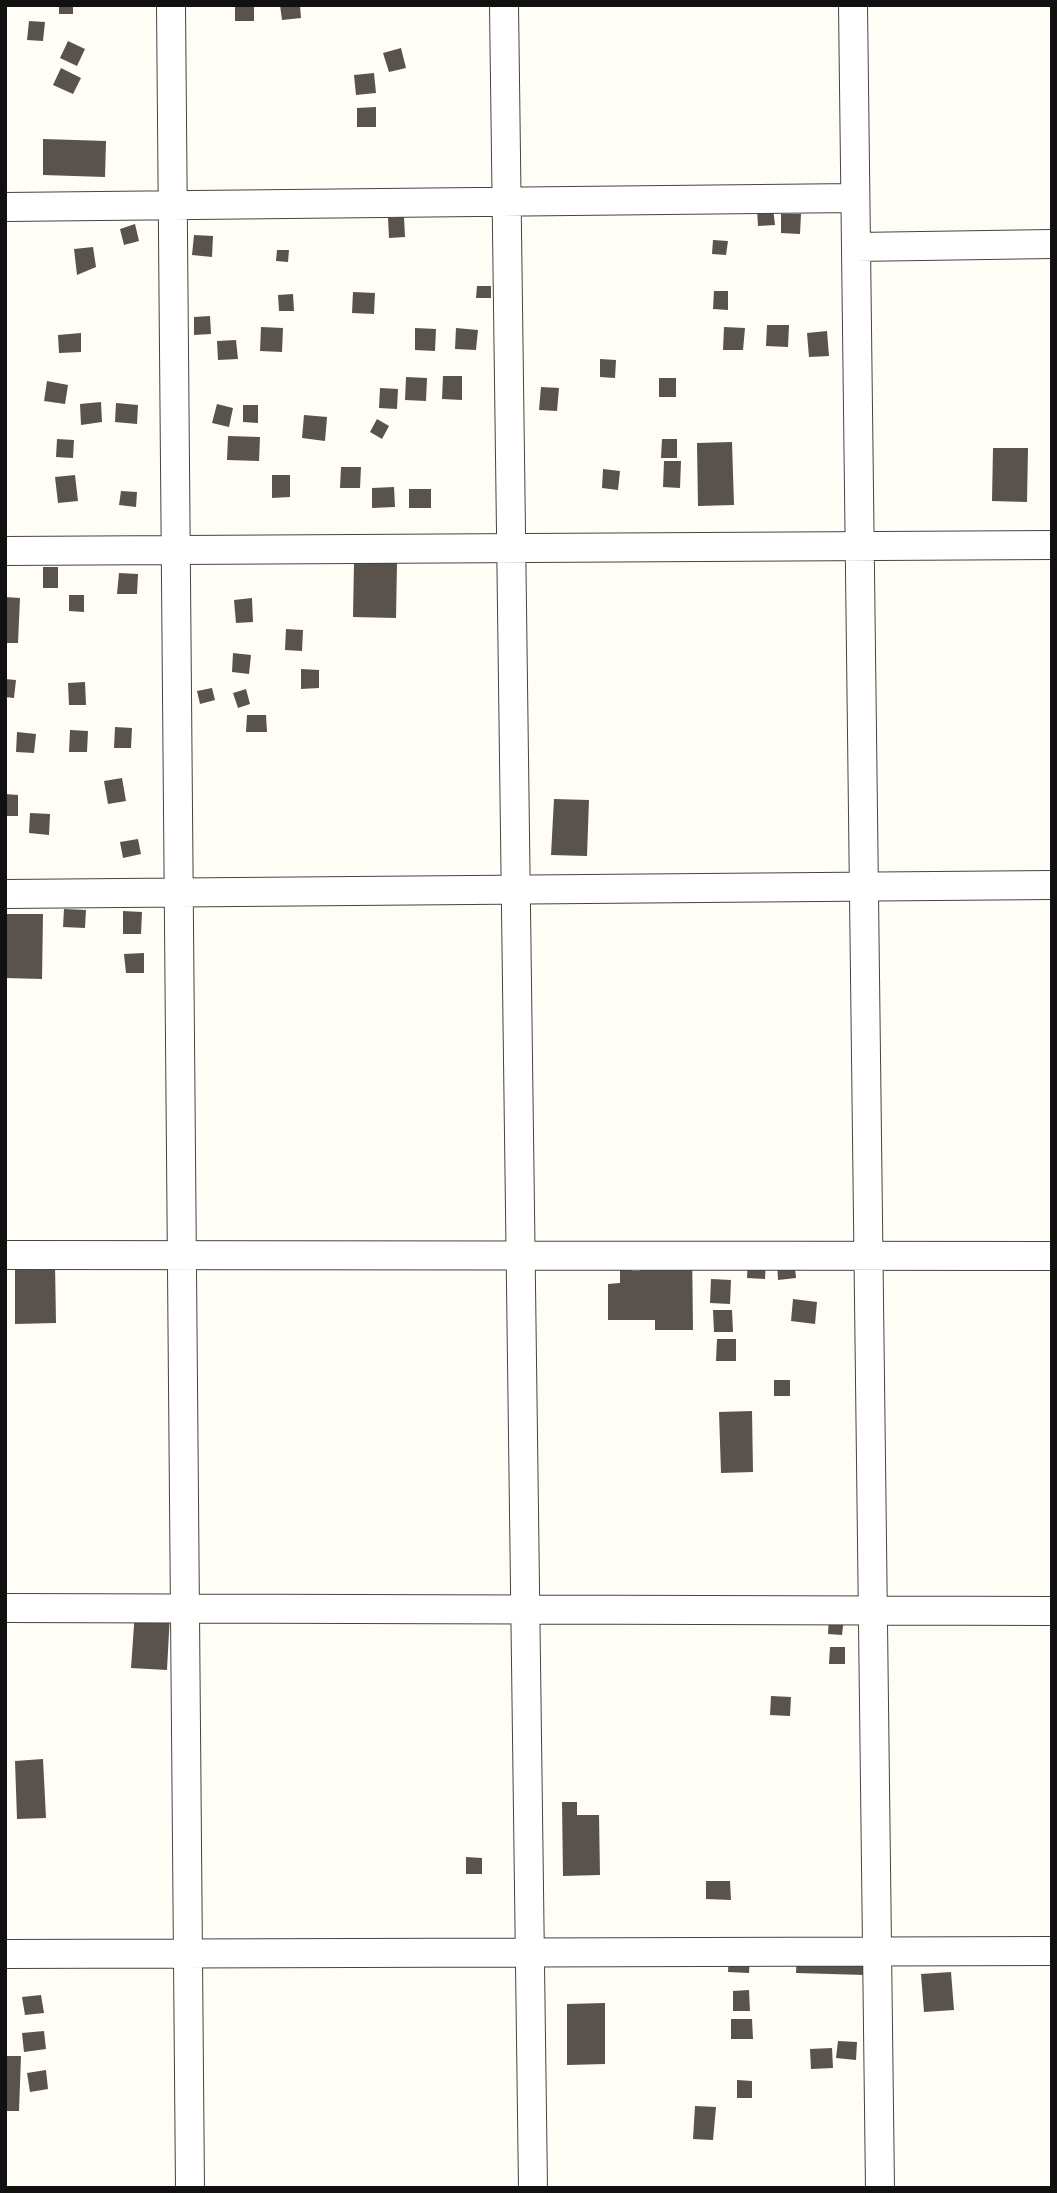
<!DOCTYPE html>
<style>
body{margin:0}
#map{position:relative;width:1057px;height:2193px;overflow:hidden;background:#fffdf5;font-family:Georgia,serif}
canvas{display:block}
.frame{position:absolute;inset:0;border:7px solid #111;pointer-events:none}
</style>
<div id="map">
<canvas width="1057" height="2193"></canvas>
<div class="frame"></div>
</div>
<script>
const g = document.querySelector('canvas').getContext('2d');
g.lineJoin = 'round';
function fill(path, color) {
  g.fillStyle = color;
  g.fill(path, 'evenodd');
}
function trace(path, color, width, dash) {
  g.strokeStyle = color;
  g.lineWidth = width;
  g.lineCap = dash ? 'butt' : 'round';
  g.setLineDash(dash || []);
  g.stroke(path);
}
const building = new Path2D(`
 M59 5H73V14H59Z
 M235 5H254V21H235Z
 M280 5H300L301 18 282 20Z
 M29 21 45 22 43 41 27 40Z
 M68 41 85 49 77 66 60 58Z
 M401 48 406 68 389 72 383 53Z
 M61 68 81 78 73 94 53 85Z
 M374 73 376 93 356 95 354 75Z
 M376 107V127H357V108Z
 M43 139 106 141 105 177 43 175Z
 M773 207 775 225 758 226 757 208Z
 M781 214H801L800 234 781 233Z
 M404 217 405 237 389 238 388 218Z
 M135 224 139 241 124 245 120 229Z
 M194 235 213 236 212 257 192 255Z
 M713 240 728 241 726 255 712 254Z
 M93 247 96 267 77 275 74 249Z
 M277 250H289L288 262 276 261Z
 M477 286H491V298H476Z
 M714 291H728V310L713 309Z
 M353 292 375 293 374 314 352 313Z
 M293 294 294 311H279L278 295Z
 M210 316 211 334 194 335V317Z
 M767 325H789L788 347 766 346Z
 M261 327 283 328 282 352 260 351Z
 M724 327 745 328 743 350H723Z
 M415 328 436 329 435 351 415 350Z
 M456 328 478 330 476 350 455 349Z
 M827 331 829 356 809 357 807 333Z
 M81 333V352L59 353 58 335Z
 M236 340 238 359 218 360 217 341Z
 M600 359 616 360 615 378 600 377Z
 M443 376H462V400L442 399Z
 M406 377 427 378 426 401 405 400Z
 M659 378H676V397H659Z
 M47 381 68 385 65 404 44 401Z
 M541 387 559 388 557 411 539 410Z
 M380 388 398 389 397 409 379 408Z
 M101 402 102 422 81 425 80 404Z
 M116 403 138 405 137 424 115 422Z
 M217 404 233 408 229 427 212 423Z
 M243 405H258V423L243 422Z
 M304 415 327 417 325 441 302 438Z
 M377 419 389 426 382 439 370 432Z
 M228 436 260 437 259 461 227 460Z
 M57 439 74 440 73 458 56 457Z
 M662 439H677V458H661Z
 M732 442 734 505 698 506 697 443Z
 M993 448H1028L1027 502 992 501Z
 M664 461H681L680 488 663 487Z
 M341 467H361L360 488H340Z
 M603 469 620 471 618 490 602 488Z
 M75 475 78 501 58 503 55 477Z
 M272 475H290V497L272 498Z
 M394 487 395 507 372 508V488Z
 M409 489H431V508H409Z
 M121 491 137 492 136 507 119 505Z
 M354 562 397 563 396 618 353 617Z
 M43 567H58V588H43Z
 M119 573 138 574 137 594H117Z
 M69 595H84V612L69 611Z
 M5 597 20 598 18 643H5Z
 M252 598 253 622 236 623 234 600Z
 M286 629 303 630 302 651 285 650Z
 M233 653 251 655 249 674 232 672Z
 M301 669 319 670V688L301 689Z
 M5 679 16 680 14 698 5 697Z
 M85 682 86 705H69L68 683Z
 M212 688 215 700 200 704 197 691Z
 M246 689 250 704 238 708 233 693Z
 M247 715H266L267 732H246Z
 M115 727 132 728 131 748H114Z
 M70 730 88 731 87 752H69Z
 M17 732 36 734 34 753 16 752Z
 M122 778 126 801 108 804 104 781Z
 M5 794 18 795V816H5Z
 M554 799 589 800 587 856 551 855Z
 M30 813 50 814 49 835 29 833Z
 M138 839 141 854 123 858 120 842Z
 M64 909 86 910 85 928 63 927Z
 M123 911 142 912 141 934H123Z
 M5 914H43L42 979 5 978Z
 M144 953V973H126L124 954Z
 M692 1246 693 1330H655V1320H608V1284L620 1283V1264H632V1271H640V1248Z
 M748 1258 766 1259 765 1279 747 1278Z
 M794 1259 796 1278 778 1280 777 1260Z
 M55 1264 56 1323 15 1324V1265Z
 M711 1279 731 1280 730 1304 710 1303Z
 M793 1299 817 1302 815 1324 791 1321Z
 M713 1310H732L733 1332H714Z
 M717 1339H736V1361H716Z
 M774 1380H790V1396H774Z
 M752 1411 753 1472 721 1473 719 1412Z
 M135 1611 170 1613 167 1670 131 1668Z
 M829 1616 844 1617 842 1635 828 1634Z
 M830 1647H845V1664H829Z
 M771 1696 791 1697 790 1716 770 1715Z
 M43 1759 46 1818 17 1819 15 1761Z
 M562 1802H577V1815H599L600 1875 563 1876Z
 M466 1857 482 1858V1874H466Z
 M706 1881H730L731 1900 706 1899Z
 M797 1950 865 1952V1975L796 1973Z
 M729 1952 750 1953 749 1973 728 1972Z
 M951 1972 954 2010 924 2012 921 1974Z
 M749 1990 750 2011H733V1991Z
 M41 1995 44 2013 25 2015 22 1997Z
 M605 2003V2064L567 2065V2004Z
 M731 2019H752L753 2039H731Z
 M44 2031 46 2049 24 2052 22 2033Z
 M838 2041 857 2042 856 2060 836 2058Z
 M832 2048 833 2068 811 2069 810 2049Z
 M5 2056H21L19 2111H5Z
 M46 2070 48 2089 30 2092 27 2073Z
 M737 2080 752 2081V2098H737Z
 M695 2106 716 2107 713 2140 693 2139Z`);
const street = new Path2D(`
 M171 5 190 2188
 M504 5 533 2188
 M853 5 880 2188
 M5 207 855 198
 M856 247 1052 244
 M5 551 1052 545
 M5 894 1052 885
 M5 1255 1052 1256
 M5 1608 1052 1611
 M5 1954 1052 1951`);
fill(building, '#5a524d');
trace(street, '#444', 30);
trace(street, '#fff', 28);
</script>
